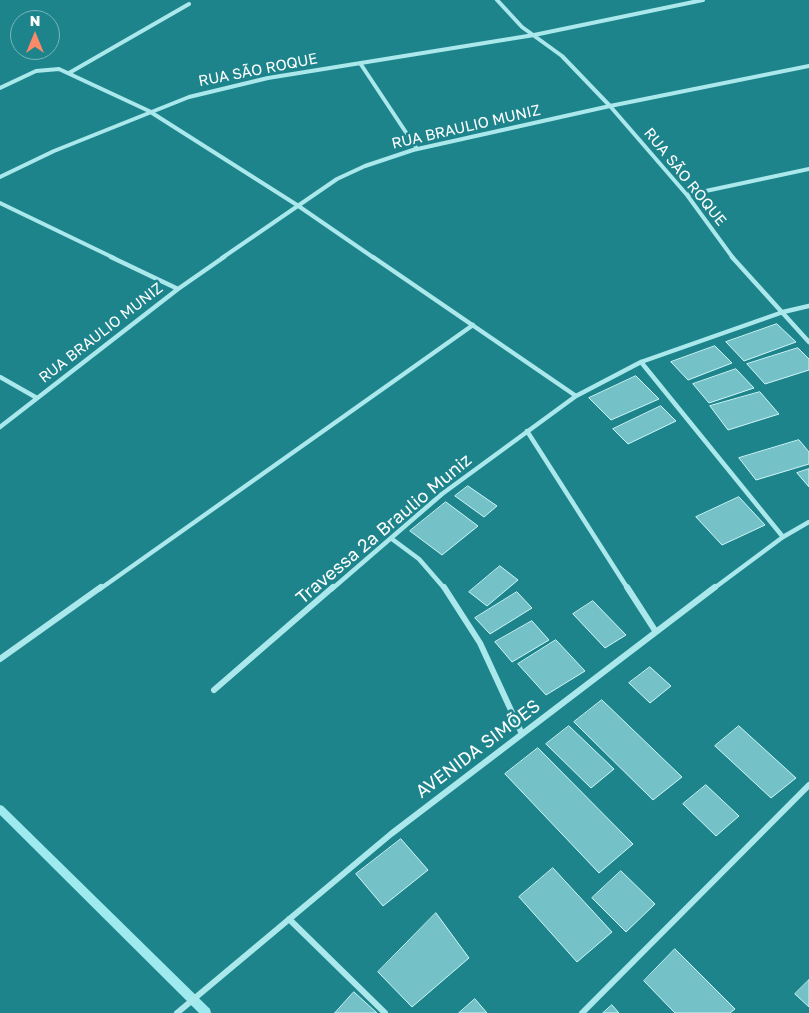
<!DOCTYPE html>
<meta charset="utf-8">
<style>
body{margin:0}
#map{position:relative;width:809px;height:1013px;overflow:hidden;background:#1e848c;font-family:"Golos Text",sans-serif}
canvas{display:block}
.north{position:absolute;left:10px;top:10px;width:50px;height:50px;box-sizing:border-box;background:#1e848c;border:1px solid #78b5ba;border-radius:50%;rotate:0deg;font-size:14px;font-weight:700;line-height:20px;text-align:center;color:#fff}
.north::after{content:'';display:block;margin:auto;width:18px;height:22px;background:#fc8a69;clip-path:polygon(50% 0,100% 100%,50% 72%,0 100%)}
</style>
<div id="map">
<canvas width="809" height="1013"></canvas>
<div class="north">N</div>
</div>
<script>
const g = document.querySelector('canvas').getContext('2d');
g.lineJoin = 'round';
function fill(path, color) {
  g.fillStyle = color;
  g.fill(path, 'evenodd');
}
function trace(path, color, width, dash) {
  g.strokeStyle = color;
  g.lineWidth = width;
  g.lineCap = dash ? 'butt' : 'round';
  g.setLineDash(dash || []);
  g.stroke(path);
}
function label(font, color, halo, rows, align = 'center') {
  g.font = font + ' "Golos Text",sans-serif';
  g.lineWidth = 5;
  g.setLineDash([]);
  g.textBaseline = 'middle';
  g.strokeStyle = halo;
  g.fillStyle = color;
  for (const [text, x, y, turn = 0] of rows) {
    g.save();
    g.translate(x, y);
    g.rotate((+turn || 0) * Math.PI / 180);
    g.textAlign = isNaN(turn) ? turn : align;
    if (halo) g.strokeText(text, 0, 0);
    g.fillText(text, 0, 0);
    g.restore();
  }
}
const stream = new Path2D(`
 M0 805 3 806 210 1009 211 1013H199L0 815Z`);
const building = new Path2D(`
 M777 324 796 342 744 361 726 342Z
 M715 346 732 363 688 380 671 362Z
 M798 348 809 359V370L765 384 747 364Z
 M736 369 754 388 709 403 693 384Z
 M636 376 659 399 611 420 589 398Z
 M760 392 779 414 728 430 710 406Z
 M661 406 676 421 628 444 613 429Z
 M799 440 809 452V464L756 480 739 458Z
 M809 469V487L797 473Z
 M468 486 497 506 484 517 455 496Z
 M739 497 765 525 722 545 696 517Z
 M446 502 478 526 442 555 410 531Z
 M500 566 518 580 487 606 469 592Z
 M517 592 532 608 490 634 475 618Z
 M593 601 626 635 605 648 573 614Z
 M532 621 549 640 512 662 495 642Z
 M556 640 585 671 546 695 518 664Z
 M650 667 671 686 650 703 629 683Z
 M602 700 682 777 653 800 574 722Z
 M569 726 614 769 591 788 546 744Z
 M739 726 796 778 771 798 715 746Z
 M538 748 633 844 599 873 505 774Z
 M706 785 739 816 716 836 683 804Z
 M401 839 428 870 383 906 356 874Z
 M553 868 612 932 577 962 519 897Z
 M621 871 655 904 626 932 592 898Z
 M436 913 469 958 412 1007 378 972Z
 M675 949 735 1009 730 1013H675L644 981Z
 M809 980V1007L795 994Z
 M354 992 377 1013H335Z
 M475 999 487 1013H459Z
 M612 1005 619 1013H603Z`);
const streetFar2 = new Path2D(`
 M497 0 522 27 562 56 610 106 687 195 733 258
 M360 63 417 149
 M69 73 189 4
 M0 88 36 71 59 69 149 111 297 205 374 258
 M0 177 54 151 189 97 268 78 534 35 703 0
 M687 195 809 169
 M0 203 114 258
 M222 258 337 179 365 166 413 150 610 106 809 66`);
const streetFar1 = new Path2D(`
 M111 257 178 289
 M373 257 576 396
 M732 257 809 342
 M641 362 783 537
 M0 377 37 398
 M0 427 178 289 224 257
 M527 431 628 589
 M392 539 419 559 445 589
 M100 589 473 325
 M332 589 442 494 576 396 641 362 783 312 809 306
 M713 589 783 537 809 522`);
const street = new Path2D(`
 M444 587 480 643 522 734
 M627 587 656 632
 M0 659 101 587
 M214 690 333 587
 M289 919 385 1013
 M177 1013 391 834 715 587
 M582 1013 809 785`);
const farStreetnames = [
 ["RUA SÃO ROQUE",258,70,-11],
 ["RUA BRAULIO MUNIZ",466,127,-13],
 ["RUA SÃO ROQUE",685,177,51],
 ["RUA BRAULIO MUNIZ",101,333,-38]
];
const streetNames = [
 ["Travessa 2ª Braulio Muniz",384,529,-40],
 ["AVENIDA SIMÕES",478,749,-37]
];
fill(stream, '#9eeaee');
fill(building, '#74c1c7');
trace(building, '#d0f7f9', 1);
trace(streetFar2, '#aae8ec', 4);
trace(streetFar1, '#aae8ec', 4.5);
trace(street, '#aae8ec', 6);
label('15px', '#fff', '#1e848c', farStreetnames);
label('18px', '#fff', '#1e848c', streetNames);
</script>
